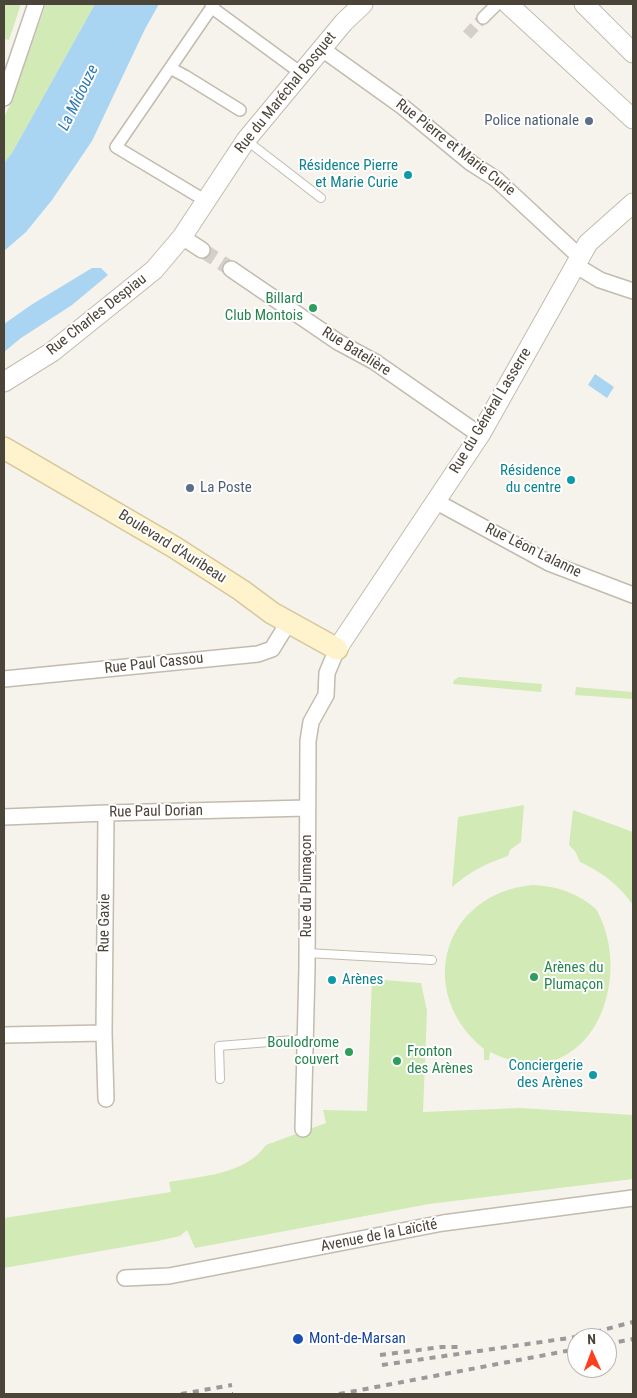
<!DOCTYPE html>
<meta charset="utf-8">
<style>
body{margin:0}
#map{position:relative;width:637px;height:1398px;overflow:hidden;background:#f6f3ec;font-family:"Roboto Condensed",sans-serif}
canvas{display:block}
.frame{position:absolute;inset:0;border:5px solid #4b4439;pointer-events:none}
.north{position:absolute;left:567px;top:1328px;width:50px;height:50px;box-sizing:border-box;background:#fff;border:1px solid #b7b4b0;border-radius:50%;rotate:358deg;font-size:14px;font-weight:700;line-height:20px;text-align:center;color:#4b4439}
.north::after{content:'';display:block;margin:auto;width:18px;height:22px;background:#fc3f1d;clip-path:polygon(50% 0,100% 100%,50% 72%,0 100%)}
</style>
<div id="map">
<canvas width="637" height="1398"></canvas>
<div class="frame"></div>
<div class="north">N</div>
</div>
<script>
const g = document.querySelector('canvas').getContext('2d');
g.lineJoin = 'round';
function fill(path, color) {
  g.fillStyle = color;
  g.fill(path, 'evenodd');
}
function trace(path, color, width, dash) {
  g.strokeStyle = color;
  g.lineWidth = width;
  g.lineCap = dash ? 'butt' : 'round';
  g.setLineDash(dash || []);
  g.stroke(path);
}
function label(font, color, halo, rows, align = 'center') {
  g.font = font + ' "Roboto Condensed",sans-serif';
  g.lineWidth = 4;
  g.setLineDash([]);
  g.textBaseline = 'middle';
  g.strokeStyle = halo;
  g.fillStyle = color;
  for (const [text, x, y, turn = 0] of rows) {
    g.save();
    g.translate(x, y);
    g.rotate((+turn || 0) * Math.PI / 180);
    g.textAlign = isNaN(turn) ? turn : align;
    if (halo) g.strokeText(text, 0, 0);
    g.fillText(text, 0, 0);
    g.restore();
  }
}
const green = new Path2D(`
 M4 4H21L9 40 5 39 4 41Z
 M46 4H95L12 153 4 163V117L10 105Z
 M459 677 542 684 541 692 453 684 454 680Z
 M576 687 633 692V699L575 695Z
 M524 805 521 842 510 850 508 856C485 864 471 871 452 887L458 817Z
 M573 810 633 832V905C619 885 602 872 580 862L575 851 569 845Z
 M533 885C557 886 578 893 596 909 637 980 588 1101 490 1052L489 1060H484V1049C414 992 443 893 533 885Z
 M372 979 421 983 427 1011 423 1112 520 1108 633 1115V1179L429 1204 195 1248 187 1230 180 1236 158 1241 4 1268V1218L171 1192 169 1182C201 1176 245 1175 266 1145L326 1123 323 1110 367 1111Z`);
const water = new Path2D(`
 M95 4H159L145 29 92 141 52 200 26 232 4 251V163L12 153Z
 M92 268H101L108 275 72 305 21 338 4 352V324L31 305Z
 M595 374 614 387 607 398 588 385Z`);
const pedestrianTunnel = new Path2D(`
 M467 35 483 18`);
const minorTunnel = new Path2D(`
 M202 250 231 269`);
const service = new Path2D(`
 M246 140 321 198
 M307 953 432 960
 M220 1079 219 1046 306 1039`);
const pedestrian = new Path2D(`
 M211 7 301 73
 M483 18 497 4
 M170 68 185 76 240 110
 M206 201 116 147 214 4`);
const minor = new Path2D(`
 M322 49 403 107 471 163 496 179 580 257
 M4 98 36 4
 M182 237 202 250
 M575 265 600 280 633 291
 M231 269 338 342 375 362 480 435
 M435 501 549 563 633 595
 M4 679 258 654 272 649 288 623
 M106 813 104 1033 106 1099
 M4 817 106 813 307 808
 M4 1035 104 1033
 M303 1129 307 968 308 741 311 722 326 695 327 673 337 649
 M125 1278 169 1276 443 1223 633 1198`);
const tertiary = new Path2D(`
 M508 4 633 119
 M584 4 633 53
 M4 382 52 352 154 270 182 237 246 140 344 22 363 4
 M337 649 480 435 588 243 633 203`);
const secondary = new Path2D(`
 M4 448 174 547 241 590 272 613 337 649`);
const rail = new Path2D(`
 M607 1344 633 1339
 M380 1355 442 1347H460
 M382 1365 576 1337 633 1322
 M181 1394 232 1385
 M232 1394H233
 M339 1394 577 1349`);
const markers = [
 [589,121,5,"#5c6f8a"],
 [408,175,5,"#0f9aa8"],
 [313,308,5,"#2e9e5b"],
 [571,480,5,"#0f9aa8"],
 [190,488,5,"#5c6f8a"],
 [534,977,5,"#2e9e5b"],
 [332,980,5,"#0f9aa8"],
 [349,1052,5,"#2e9e5b"],
 [397,1061,5,"#2e9e5b"],
 [593,1075,5,"#0f9aa8"],
 [298,1339,6,"#1a4fb4"]
];
const streetNames = [
 ["Rue du Maréchal Bosquet",286,93,-51],
 ["Rue Pierre et Marie Curie",455,148,38],
 ["Rue Charles Despiau",97,315,-38],
 ["Rue Batelière",356,352,32],
 ["Rue du Général Lasserre",491,411,-59],
 ["Boulevard d'Auribeau",172,547,32],
 ["Rue Léon Lalanne",533,551,26],
 ["Rue Paul Cassou",154,664,-6],
 ["Rue Paul Dorian",156,812,-1],
 ["Rue du Plumaçon",307,886,-90],
 ["Rue Gaxie",105,923,-89],
 ["Avenue de la Laïcité",379,1236,-11]
];
const serviceNames = [
 ["Police nationale",579,121],
 ["La Poste",200,488,"left"]
];
const cultureNames = [
 ["Résidence Pierre",398,166],
 ["et Marie Curie",398,183],
 ["Résidence",561,471],
 ["du centre",561,488],
 ["Arènes",342,980,"left"],
 ["Conciergerie",583,1066],
 ["des Arènes",583,1083]
];
const leisureNames = [
 ["Billard",303,299],
 ["Club Montois",303,316],
 ["Arènes du",544,968,"left"],
 ["Plumaçon",544,985,"left"],
 ["Boulodrome",339,1043],
 ["couvert",339,1060],
 ["Fronton",407,1052,"left"],
 ["des Arènes",407,1069,"left"]
];
const transitNames = [
 ["Mont-de-Marsan",309,1339]
];
const waterNames = [
 ["La Midouze",79,98,-64]
];
fill(green, '#d2eab5');
fill(water, '#a9d4f2');
trace(pedestrianTunnel, '#d4d0c8', 11, [11, 5.5]);
trace(minorTunnel, '#d4d0c8', 15, [15, 8]);
trace(service, '#c2bbae', 10);
trace(pedestrian, '#c2bbae', 14);
trace(minor, '#c2bbae', 18);
trace(tertiary, '#c2bbae', 21);
trace(secondary, '#d6c79b', 24);
trace(service, '#fff', 8);
trace(pedestrian, '#fff', 11);
trace(minor, '#fff', 15);
trace(tertiary, '#fff', 19);
trace(secondary, '#fff3cd', 21);
trace(rail, '#9a9a9a', 4, [6, 6]);
for (const [x, y, r, color] of markers) {
  const dot = new Path2D();
  dot.arc(x, y, r, 0, 2 * Math.PI);
  g.fillStyle = color;
  g.fill(dot);
  trace(dot, '#fff', 2);
}
label('15px', '#4b4439', '#fff', streetNames);
label('15px', '#4e5e75', '#fff', serviceNames, 'right');
label('15px', '#0d838f', '#fff', cultureNames, 'right');
label('15px', '#27864d', '#fff', leisureNames, 'right');
label('15px', '#164399', '#fff', transitNames, 'left');
label('italic 16px', '#2e7ab2', '#fff', waterNames);
</script>
